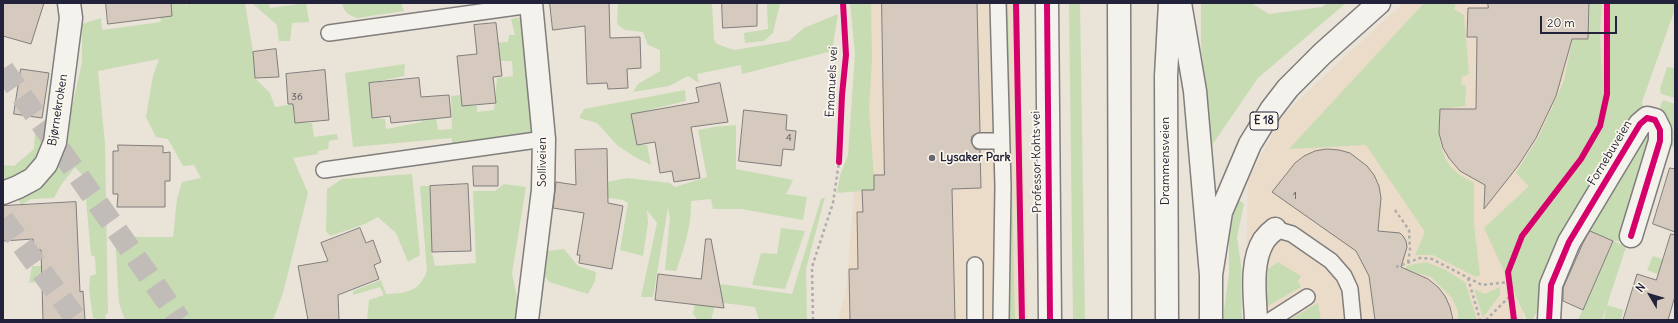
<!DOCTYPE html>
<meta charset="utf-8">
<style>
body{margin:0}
#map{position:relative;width:1678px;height:323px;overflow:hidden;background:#eae3d8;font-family:Delius,sans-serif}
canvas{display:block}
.frame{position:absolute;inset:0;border:4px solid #22223b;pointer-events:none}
.north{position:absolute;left:1630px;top:275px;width:40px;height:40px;-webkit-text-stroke:3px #fbf7ec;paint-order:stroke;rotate:308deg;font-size:11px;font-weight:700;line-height:16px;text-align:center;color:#22223b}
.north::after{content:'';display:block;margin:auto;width:14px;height:18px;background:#22223b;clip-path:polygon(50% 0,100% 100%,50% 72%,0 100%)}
.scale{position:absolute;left:1540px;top:16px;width:77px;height:18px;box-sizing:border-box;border:2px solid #22223b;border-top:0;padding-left:5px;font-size:12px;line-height:14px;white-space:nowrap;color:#22223b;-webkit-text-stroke:3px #fbf7ec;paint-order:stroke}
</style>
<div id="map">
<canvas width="1678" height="323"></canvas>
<div class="frame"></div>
<div class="north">N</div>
<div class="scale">20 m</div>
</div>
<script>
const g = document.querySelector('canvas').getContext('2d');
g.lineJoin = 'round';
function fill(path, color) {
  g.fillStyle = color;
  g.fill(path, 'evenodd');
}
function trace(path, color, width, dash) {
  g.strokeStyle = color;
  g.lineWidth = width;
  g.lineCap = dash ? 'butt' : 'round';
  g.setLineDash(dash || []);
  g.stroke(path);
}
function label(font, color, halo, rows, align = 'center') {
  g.font = font + ' Delius,sans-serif';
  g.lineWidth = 3.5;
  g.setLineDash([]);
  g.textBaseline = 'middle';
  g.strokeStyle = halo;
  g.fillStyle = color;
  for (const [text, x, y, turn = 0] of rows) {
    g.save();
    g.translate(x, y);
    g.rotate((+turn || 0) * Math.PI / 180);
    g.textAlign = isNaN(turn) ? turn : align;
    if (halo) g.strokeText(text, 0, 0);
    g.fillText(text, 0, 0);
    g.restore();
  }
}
const built = new Path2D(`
 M870 3H1019L1028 320H838L846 291Z
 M1403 3H1623L1620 78 1520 258 1523 320H1245L1248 180 1282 116 1339 62Z`);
const green = new Path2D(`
 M157 3H186L187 8V3H245L253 52 255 78 270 93 275 107 293 104 295 123H312L314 137 337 134 338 139 329 141 328 149 318 151V154L293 158 308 193 283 293 273 320H125L119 303 115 237H173L177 199 182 182 201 178 194 165 183 166 168 139 156 137 146 117 153 76 159 59 98 71 105 144 108 313 105 315 106 320 93 318 89 290 90 276 96 274 95 257 91 255 84 177 75 167 61 185 54 198 31 199 21 205 17 198 67 130 82 62V24L101 18 102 30 161 22Z
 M252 3H269L270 8 306 3 309 22 292 23 290 41H279L277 25Z
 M342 3H401L404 11 357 18C348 15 344 12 342 3Z
 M616 3H712L714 40 717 44 734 50 789 41 804 28 838 14 832 51 742 74 741 65 697 74 699 83 688 76 669 86 633 92 638 84 660 71V50L648 45 643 32 625 30 617 24 618 4Z
 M767 3H780L773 33 764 41 745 43 744 33 768 29Z
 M850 3H871L872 60 869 109 875 190 837 193 840 175 848 155 855 54Z
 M1003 3H1008L1015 320H1006Z
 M1069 3H1080L1085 320H1073Z
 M1201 3H1251L1269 14 1322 7 1327 3H1346L1258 78 1210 148 1201 43Z
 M1424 3H1456L1454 9 1464 15 1469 74 1462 77 1461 85H1466L1465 106 1440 109C1439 131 1437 154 1455 171 1460 176 1468 179 1474 183V224L1480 275 1476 277 1433 255H1415L1425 232 1366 145 1289 149Z
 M1590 3H1602L1600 31 1602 85 1605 3H1675V9L1642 102 1658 173 1636 240 1614 241 1626 247 1607 305 1623 310 1621 320H1604L1606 307 1602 320H1578L1613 241 1588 231 1532 320H1527L1484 228 1529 186 1516 173 1539 136 1564 81 1572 40 1589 39Z
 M522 17 536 133 452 145V138L353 147 345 73 405 64 404 76 369 83 372 118 385 119 386 129 422 122V112L434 102 438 130 452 129 451 96 460 95 462 106H477V112L494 110 497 78 513 76 512 61H496L492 43 508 42 509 35H515L511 19Z
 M1667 67 1675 68V98L1661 94 1660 89Z
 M685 90 686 101 652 109 632 116 637 145H647L651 165 635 157 618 146 597 123 579 118 584 109Z
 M1663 100 1675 104V148L1663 143 1667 127 1660 106Z
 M736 125V169L793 180 786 194 807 197 803 220 741 209H713L711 199 691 201C692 224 684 249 676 271L665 270 670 217 668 208 653 297H641L657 223 647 210 648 223 643 256 620 250 628 203 623 200 595 196 598 184 627 178 670 183 675 187 707 177 698 130 714 127Z
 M35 131 42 137 43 153 23 177 3 185V165L14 166 34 149Z
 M412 174 420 255 408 262 396 233 378 217 365 224 330 236 326 231 327 189 342 179Z
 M504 184 526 187 512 273 520 313H518L513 320H367L369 300 384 295 380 287 353 295V291L381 280 386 294C407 293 419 292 427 271L420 186H430L432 252 435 266 476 263 473 191H495Z
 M825 197 806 269 807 320H759L755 307 716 302 711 320H698L693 314 699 281 792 294 821 199Z
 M1237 198 1244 204 1237 237 1241 265 1242 320H1224V310L1229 273V234Z
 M781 228 805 231 785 289 752 285 761 253 777 254Z
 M564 249 578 266 596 272 595 281 588 294 549 282 544 275 547 251Z
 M1653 256 1675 264 1660 275 1647 270Z
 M1278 262 1301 276 1298 281 1301 287 1266 307 1264 304 1268 269Z
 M1426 262 1444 269 1465 282 1477 320H1458V311L1452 298 1431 277 1406 270V266Z
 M32 266H58L56 279 29 283Z
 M1500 287V295L1483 318 1474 289 1485 294Z
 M1318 303 1321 320H1289Z`);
const building = new Path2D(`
 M3 3H44L31 44 3 36Z
 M106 3H171L172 16 108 24Z
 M550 3H609L610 38 640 37 641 68 627 69 628 88 608 89 607 83 587 84 585 26 553 30Z
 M722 3H757V26L723 28Z
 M882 3H977L980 132 972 136 971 141 975 149 980 150 981 188 952 189 955 320H850L849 269H858L857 212H863L862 190H874V175H884Z
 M1488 3H1589L1588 39H1572L1556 96 1536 138 1518 166 1484 209 1485 185 1460 171 1449 158 1443 148 1439 133 1440 109H1476L1477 37H1467L1468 8H1488Z
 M496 23 502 76 493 77 496 103 462 106 457 56 477 54 474 25Z
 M276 49 279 77 255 78 253 52Z
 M21 69 49 73 42 118 14 114Z
 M325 70 329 120 295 123 293 104H288L286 74Z
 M419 78 421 97 449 95 451 117 391 123 390 116 372 118 369 83Z
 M720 83 728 122 691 127 700 178 674 182 672 171 660 173 655 142 637 145 631 114 699 102 696 88Z
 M744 110 787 115 786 130 796 131 794 150 783 149 781 166 739 161Z
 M118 145 163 146V153L170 152V181H165V207H117L118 194H113V151H118Z
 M607 149 608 203 623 206 612 269 579 263 580 255H577L584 213 553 208 556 182 576 185 575 150Z
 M1327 149 1339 150 1350 153 1367 166 1374 175 1379 186 1381 198 1378 231 1400 233 1403 236 1406 241 1407 247 1401 267 1428 279 1438 287 1445 296 1450 307 1453 320H1375L1369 276 1356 251 1272 192 1295 163 1304 156 1315 151Z
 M473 166H498V186H474Z
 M1670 168 1675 169V232L1653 224Z
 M468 184 471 251 432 252 430 186Z
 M76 202 80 292 83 291 85 320H43L41 250H33V239L3 241V206Z
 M360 228 366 243 373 240 381 262 374 265 379 279 338 295 339 320H308L298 266 328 261 321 243Z
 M1590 231 1613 241 1583 310 1563 301V288L1583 243Z
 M1671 234 1675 235V296L1668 320H1623L1637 274 1656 280Z
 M706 239H711L724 308 655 300 658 274 701 279Z`);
const highwayTunnel = new Path2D(`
 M3 69 180 320
 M3 219 77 320`);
const path = new Path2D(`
 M1395 210 1409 230 1410 250 1408 262
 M1396 267 1420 258 1432 259 1482 285 1509 282
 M1468 278 1480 320
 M813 320 812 267 833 203 839 162
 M1486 320 1511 295`);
const lane = new Path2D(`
 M998 3 1003 186 1001 320
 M329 33 531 5
 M980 141H1001
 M324 170 544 139
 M1275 229 1292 234 1331 261 1344 276 1350 289 1353 320
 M975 265V320
 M1271 320 1307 297`);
const street = new Path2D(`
 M3 193 18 187 33 179 46 164 55 142 71 18 69 3
 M527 320 543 190 544 139 531 3
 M1256 320C1255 295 1250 262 1264 240 1267 236 1271 232 1275 229
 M1549 320 1551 285 1569 242 1640 124 1647 118 1655 120 1660 130V141L1631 236`);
const secondary = new Path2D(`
 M1047 3 1050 320`);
const highway = new Path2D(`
 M1119 3 1120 320
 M1180 3 1195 91 1211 275V320
 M1211 275 1221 212 1250 144 1271 110 1288 88 1322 54 1379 3
 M1167 320 1166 76 1170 3`);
const cycleway = new Path2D(`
 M1016 3 1022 320
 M1047 3 1050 320
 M839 162 842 95 846 55 843 3
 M1514 320 1508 272 1522 236 1581 159 1600 126 1607 94V3
 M1549 320 1551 285 1569 242 1640 124 1647 118 1655 120 1660 130V141L1631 236`);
const markers = [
 [932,158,4,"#686672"]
];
const numberNames = [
 ["36",297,97],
 ["4",789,138],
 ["1",1295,196]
];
const shields = [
 [1264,121,28]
];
const shieldNames = [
 ["E 18",1264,121]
];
const streetNames = [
 ["Emanuels vei",832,82,-87],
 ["Bjørnekroken",58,110,-81],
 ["Fornebuveien",1610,153,-59],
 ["Drammensveien",1166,161,-90],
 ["Solliveien",543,162,-90],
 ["Professor Kohts vei",1037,162,-91]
];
const poiNames = [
 ["Lysaker Park",940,158]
];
fill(built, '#ebdcc9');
fill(green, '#c7dcb3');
fill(building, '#d5cabd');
trace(building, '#807d7d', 1);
trace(highwayTunnel, '#c2bcb9', 22, [22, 11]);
trace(lane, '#807d7d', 18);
trace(street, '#807d7d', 25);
trace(secondary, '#807d7d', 25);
trace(highway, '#807d7d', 25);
trace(path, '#aeadac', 2.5, [3, 3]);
trace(lane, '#f4f2ed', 15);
trace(street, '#f4f2ed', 22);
trace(secondary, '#f4f2ed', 22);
trace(highway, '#f4f2ed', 22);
trace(cycleway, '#d6006c', 6);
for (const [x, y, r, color] of markers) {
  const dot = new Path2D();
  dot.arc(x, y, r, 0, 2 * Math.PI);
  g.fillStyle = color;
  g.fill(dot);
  trace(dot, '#fbf7ec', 1.5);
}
label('10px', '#4f4c5c', null, numberNames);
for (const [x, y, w] of shields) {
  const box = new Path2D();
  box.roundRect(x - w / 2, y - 9, w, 18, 3);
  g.fillStyle = '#fbf7ec';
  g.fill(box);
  trace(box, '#22223b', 1);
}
label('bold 11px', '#22223b', null, shieldNames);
label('12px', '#22223b', '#fbf7ec', streetNames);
label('bold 12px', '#22223b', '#fbf7ec', poiNames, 'left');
</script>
